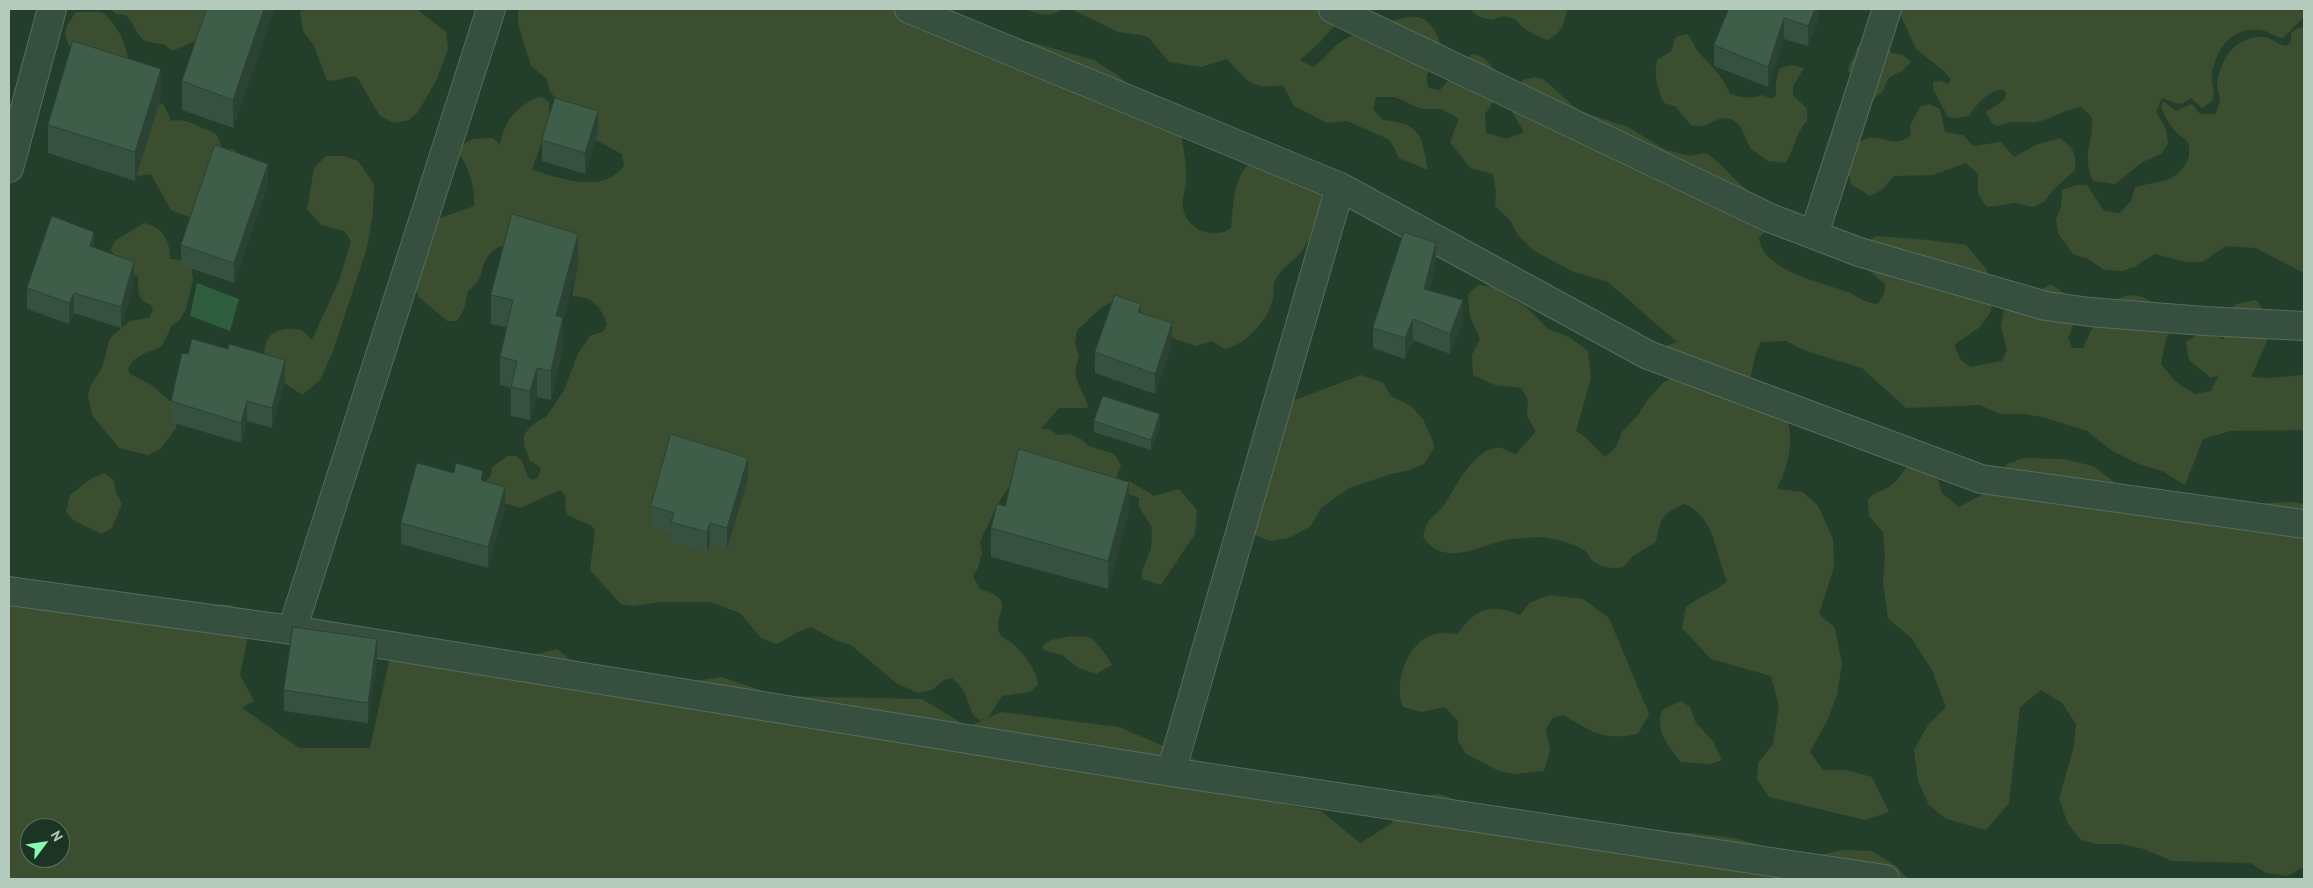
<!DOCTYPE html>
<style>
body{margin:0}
#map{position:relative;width:2313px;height:888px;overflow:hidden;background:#233f2c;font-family:"PT Sans",sans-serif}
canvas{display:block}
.frame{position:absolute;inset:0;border:10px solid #b4cabc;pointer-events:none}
.north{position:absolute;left:20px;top:818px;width:50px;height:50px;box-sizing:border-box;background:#1c3424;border:1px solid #597061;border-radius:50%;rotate:59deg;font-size:14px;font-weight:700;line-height:20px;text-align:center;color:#b4cabc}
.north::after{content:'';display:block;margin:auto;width:18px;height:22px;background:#86fcb1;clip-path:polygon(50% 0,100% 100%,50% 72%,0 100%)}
</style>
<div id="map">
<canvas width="2313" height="888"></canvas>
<div class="frame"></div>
<div class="north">N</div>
</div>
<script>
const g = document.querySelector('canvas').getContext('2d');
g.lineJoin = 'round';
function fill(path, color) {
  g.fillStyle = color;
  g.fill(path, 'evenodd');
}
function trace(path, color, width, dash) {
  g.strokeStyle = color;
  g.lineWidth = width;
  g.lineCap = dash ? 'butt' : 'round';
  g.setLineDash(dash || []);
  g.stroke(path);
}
const green = new Path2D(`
 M111 9H216L196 41 172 51 164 44C135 43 142 34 126 15L116 14Z
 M302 9H417L446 32 448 49 437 79 418 112 409 120 394 123 380 116 357 77C347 74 337 83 327 80L314 46 303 31 300 13Z
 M518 9H938L987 33 1031 42 1094 60 1120 77 1181 132C1183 148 1187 164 1186 179 1186 188 1182 198 1183 207 1185 229 1214 241 1231 228 1234 205 1232 170 1257 160L1324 181C1320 203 1316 233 1302 251 1294 261 1279 269 1274 283 1273 287 1274 293 1273 298 1269 320 1246 344 1225 349L1212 341 1196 346 1175 339 1117 302C1099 303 1091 320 1077 330L1075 343 1079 356 1075 371 1077 381 1088 405 1087 408H1059L1041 429H1049L1058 435 1069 434 1081 439 1089 446 1114 454 1121 465 1116 479 1011 485 1000 500 984 533 980 542 982 553 978 568 973 576 980 589C1021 602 991 612 1000 634 1002 638 1008 640 1012 643 1024 653 1037 671 1038 685L1030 692 1002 696 988 718 1001 712 1119 727 1198 761 1231 794 1321 811 1360 843 1389 825 1420 796 1439 794 1460 801 1479 815 1501 826 1692 833 1734 838 1805 858 1843 850 1872 851 1896 866 1908 879H9V578L108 600 233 605 247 641 240 675 254 701 242 708 299 748H370L391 652 504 662 557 649 611 694 721 677 778 696 922 699 968 727 987 718 980 720 974 716C967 702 966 688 952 678L944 680 932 690 918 693 896 683 851 645 837 641 811 627C798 630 788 639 776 644L761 638 740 613 710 602H661L633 606 621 604 590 570 595 531 592 526 567 515 565 507 566 496 560 490 520 508 487 497 485 482 491 475 492 467 508 456H516L522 461 528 477 533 480 538 477 541 468 530 461 524 445V435L531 426 547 416 564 390 578 354 590 336 604 331 607 323C599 304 592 297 572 296L579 259C557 253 504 231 488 256 478 271 486 277 468 291L464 309 457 321H447L418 296 416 289 418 230 443 217 474 206C476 190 469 168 460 155L463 144 473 139 493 138 500 145C503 122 519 102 542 97L549 102 550 118 532 170C560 178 602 195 624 166L622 154 598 141 550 92 547 79 531 66 518 24ZM30 828H60V858H30Z
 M1025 9H1062C1049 19 1040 14 1025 9Z
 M1071 9H1345L1346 13 1320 42 1300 60 1313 67C1323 61 1329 51 1338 44 1351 34 1402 15 1417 17 1428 18 1439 34 1440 45 1441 58 1430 65 1427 76 1426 79 1428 85 1428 88L1440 90 1472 54C1480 55 1483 57 1489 63 1505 81 1498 97 1485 114L1486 133 1507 139 1524 132 1512 112 1522 80 1535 77 1543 79 1579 111 1628 127 1666 150 1690 156 1706 153C1721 163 1731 177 1745 188 1756 196 1767 196 1775 208L1773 224 1759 238C1763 272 1823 282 1850 293 1860 298 1865 303 1878 304L1885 292V284L1858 262 1860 244 1877 236 1928 240 1966 245 1986 269 1993 292 1991 311 1980 327 1954 345 1960 359 1970 367 2002 361 2007 350 2001 326 2005 305 2019 303 2051 284 2070 297 2074 323 2068 338 2072 348H2083C2104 298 2136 270 2173 327L2166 339 2161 364 2176 382 2195 394 2211 391 2219 375 2211 378 2189 360 2186 342 2204 331 2224 340 2225 312 2237 304 2256 300 2270 319 2267 341 2251 377 2269 378 2304 375V430L2230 431 2203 439 2185 485 2162 471 2139 464 2111 450 2087 431 2043 417 2023 414H2000L1980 405 1906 408 1862 368 1806 351 1786 341 1761 342 1756 353 1751 376 1739 389 1712 385 1736 403 1785 408C1794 441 1791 458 1777 489L1803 492 1818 506 1833 539 1834 567 1819 614 1835 628 1842 664 1837 695 1827 721 1810 752 1823 770H1846L1872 777 1889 812 1865 820 1769 797 1757 779 1758 763 1773 744 1779 707 1771 676 1711 659 1682 628 1686 607C1699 597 1713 592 1727 582 1716 555 1715 516 1684 504 1662 513 1660 520 1656 542L1633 556 1623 567C1613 569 1604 568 1594 562 1590 559 1588 553 1584 550 1573 543 1550 537 1537 537 1527 538 1516 538 1506 540 1478 546 1444 568 1423 537 1428 514 1435 519 1446 502 1457 485 1476 445 1501 448 1506 449 1511 453 1516 454L1536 431 1527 416 1528 400 1521 388 1495 385 1473 375 1472 355 1480 339 1470 316 1468 294 1479 285 1492 287 1526 307 1548 329 1569 337 1588 351 1591 378 1576 431C1590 439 1593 447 1605 457L1617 446 1622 432 1638 415 1649 398 1664 382 1682 374 1658 359 1666 346 1677 342 1608 282 1574 272 1534 251 1518 235 1510 220 1495 206 1496 192 1493 174 1470 168 1450 142 1459 119 1442 109H1421L1395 97H1376L1373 109 1383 120C1422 124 1421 135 1428 170L1399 158 1394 147 1388 139 1347 121 1327 123 1294 106 1283 85C1251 90 1247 81 1227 59L1201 67 1169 62 1149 38 1141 35 1118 32Z
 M1470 9H1567C1565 23 1561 34 1547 40L1535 35 1522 27 1515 19 1504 16 1491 20 1478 16Z
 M1884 9H2304V17L2283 38C2274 37 2269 31 2261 30 2233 26 2216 48 2212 74 2211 84 2216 93 2212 101L2202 108 2191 98C2188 99 2186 102 2183 103 2177 106 2169 99 2162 98L2156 112 2166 129 2168 144 2162 153 2141 163 2115 184 2093 181C2081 153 2094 143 2092 117L2081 107C2065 109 2052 119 2037 122 2022 124 2014 119 1998 126L1992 123 1986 112 2004 100 2006 94 2003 89C1987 91 1977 104 1969 116L1958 118 1948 117 1933 89V82L1940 81 1948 84 1951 79 1944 71 1916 49 1901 16Z
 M76 12H102C121 28 127 47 131 71L75 56C63 35 61 32 76 12Z
 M2298 28H2304V273L2256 248 2226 246 2202 262H2186L2155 254 2134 267 2122 271 2104 270 2088 259 2073 254 2058 233 2056 219 2061 207 2062 190 2076 185H2087L2104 211 2120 213 2131 201 2135 188C2160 178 2173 187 2188 160 2190 156 2190 146 2187 141 2185 138 2180 136 2178 134 2170 126 2165 117 2161 107L2163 101 2176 111 2192 104 2200 114H2215C2217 110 2220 104 2220 99 2220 94 2216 89 2217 84 2220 59 2236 35 2264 37 2272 38 2277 44 2286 46L2291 42V33Z
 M1687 34C1693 41 1695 48 1700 54 1711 65 1725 79 1730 94 1740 98 1752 99 1762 95 1768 97 1772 101 1776 95V81L1780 68 1791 65 1804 68 1793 86V95L1807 109V121C1795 133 1795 149 1785 163L1768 161 1750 148 1740 126 1732 119 1721 118 1703 126 1691 125 1675 106 1664 103C1657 90 1654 74 1657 60L1671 51 1676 37Z
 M1866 41 1881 43 1892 53 1903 55 1911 62 1902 71 1889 77 1883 91 1874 99 1865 96 1854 75 1848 71C1849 61 1857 56 1857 46Z
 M161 104 164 105 171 121C182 119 188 121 198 126 213 134 217 128 222 149H233L246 160 192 218 171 210 151 174 138 176 133 173 155 107Z
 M1929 104 1940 109 1945 132 1963 135 1973 146 2001 142 2014 157 2036 145 2060 138C2073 147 2077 154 2075 170L2053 190 2044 202 2033 207 2015 203 1987 207 1978 194V174L1966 163 1933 175 1894 176 1883 189 1870 196 1851 184 1845 160 1851 147C1856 144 1863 139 1869 138 1887 136 1894 149 1911 135L1910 126 1920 107Z
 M326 156H344L358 161 374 184 373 212 367 248 333 351 320 380 302 395C293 388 277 380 270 371 262 360 262 339 275 332 284 327 293 329 302 330L312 340 339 281 351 241 344 231 321 225 307 209 314 168Z
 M144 223C163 227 170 240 170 259L184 260 191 266 193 280 186 309 179 321 172 325 162 346C150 352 133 355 128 369L130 374 153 386 174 405 178 417 176 428 168 439 160 449 148 455 119 448 92 415 88 395 91 385 102 368 109 341 113 335 130 321 149 318 153 310 151 305C136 299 139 291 138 277L130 273 110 250 116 240Z
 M1361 375 1383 383 1391 396 1411 406 1423 419 1433 442 1434 448 1424 464 1409 470 1388 475 1349 488 1321 508 1311 526 1289 538 1270 541 1248 532 1287 403Z
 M2024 458 2063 459 2093 466 2117 484 2238 504 2292 502 2304 504V867L2287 876 2266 873 2250 863 2172 861 2144 849 2122 844H2096L2081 840 2068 824 2059 799 2074 746 2076 724 2062 703 2041 690 2020 707 2009 803 1986 830 1946 819 1929 805 1918 781 1914 750 1928 725 1946 707 1932 670 1912 639 1888 618 1883 583 1885 557 1883 532 1869 516 1868 500C1876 490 1880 493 1889 487 1898 481 1904 471 1910 462L1934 469 1942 493 1959 507 1982 495 2007 464Z
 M105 473 114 481 116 493 122 504 112 528 101 534 73 520 66 511 70 495 92 478Z
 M1129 481 1154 496 1179 489 1197 510 1195 534 1161 585 1142 579V571L1151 549 1152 527 1139 507V498L1128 494 1125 482Z
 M1549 595 1583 599 1609 618 1649 714 1638 734C1602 741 1593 732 1563 715L1553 718 1546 729 1550 751 1544 771 1515 774 1499 771 1466 754 1458 741V721L1445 707 1422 712 1403 707C1393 683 1407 641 1435 634 1442 632 1451 634 1458 634 1475 608 1492 603 1520 615L1529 603Z
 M1071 636C1077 638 1084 635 1090 638 1095 639 1111 661 1112 665L1096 674 1079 668 1062 655 1043 650V645L1051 640Z
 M1681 701 1690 707 1696 723 1713 741 1722 760 1710 764 1681 762C1668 745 1655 732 1662 710Z`);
const water = new Path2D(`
 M197 283 239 299 230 331 190 316Z`);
const street = new Path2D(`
 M909 9 1340 187 1648 355 1981 479 2304 524
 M1333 9 1770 218 1859 252 2046 306 2090 312 2204 321 2304 326
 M9 168 52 9
 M1814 234 1887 9
 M9 591 292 630 1171 772 1885 879
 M292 630 491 9
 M1171 772 1340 187`);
const wall = new Path2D(`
 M274 9 233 128 182 110V81Z
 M1729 9H1819V18L1808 46 1784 39 1768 87 1714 66V45Z
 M161 97 135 181 48 153V125Z
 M598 132 585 174 542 161V140Z
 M268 184 234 283 181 265V245Z
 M94 247 134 282 121 328 74 313 69 324 27 309V288Z
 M578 262 563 320V346L551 400 537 397 530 420 511 416V388L500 385V357L507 327 491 324V295Z
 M1436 264 1429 290 1463 321 1450 354 1413 340 1405 359 1373 348V328Z
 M1141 312 1172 344 1155 394 1095 373V352Z
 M285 381 272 428 247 421 241 443 171 422V401Z
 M1094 421 1160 425 1151 450 1094 432Z
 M454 473 483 481 505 508 488 568 401 544V523Z
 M748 479 727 549 710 544 707 553 671 543V533L651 526V506Z
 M1005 506 1129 511 1108 589 991 557V528Z
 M377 660 368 723 284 711V690Z`);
const shadedWall = new Path2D(`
 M264 9H274L233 128V100Z
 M1815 9H1819V18L1808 46V26Z
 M1784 18V39L1768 87V67Z
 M161 69V97L135 181V152Z
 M598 111V132L585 174V153Z
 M268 164V184L234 283V263Z
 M94 232V252L90 246Z
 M578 234V262L563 320V346L551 400V371L556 316Z
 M1436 243V264L1424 309V289Z
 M134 262V282L121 328V307Z
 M74 293V313L69 324V303Z
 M1463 300V321L1450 354V334Z
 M1141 304V324L1138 312Z
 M1413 319V340L1405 359V338Z
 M1172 323V344L1155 394V374Z
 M285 360V381L272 428V408Z
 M537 368V397L530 420V391Z
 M247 401V421L241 443V423Z
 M1160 414V425L1151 450V440Z
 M748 458V479L727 549V528Z
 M1129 482V511L1108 589V561Z
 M505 487V508L488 568V547Z
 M710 523V544L707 553V532Z
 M377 639V660L368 723V703Z`);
const building = new Path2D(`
 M207 9H264L233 100 182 81Z
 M1729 9H1815L1808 26 1784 18 1768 67 1714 45Z
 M73 41 161 69 135 152 48 125Z
 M555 98 598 111 585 153 542 140Z
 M215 145 268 164 234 263 181 245Z
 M512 214 578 234 556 316 563 317 551 371 537 368 530 391 511 387 517 361 500 357 513 300 491 295Z
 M52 216 94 232 90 246 134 262 121 307 74 293 69 303 27 288Z
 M1404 232 1436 243 1424 289 1463 300 1450 334 1413 319 1405 338 1373 328Z
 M1115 295 1141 304 1138 312 1172 323 1155 374 1095 352Z
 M192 339 228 349 229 344 285 360 272 408 247 401 241 423 171 401 182 353 188 354Z
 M1103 396 1160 414 1151 440 1094 421Z
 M671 434 748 458 727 528 710 523 707 532 671 522 674 513 651 506Z
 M1019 449 1129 482 1108 561 991 528 997 504 1005 506Z
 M417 463 454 473 456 463 483 471 481 480 505 487 488 547 401 523Z
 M293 627 377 639 368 703 284 690Z`);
fill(green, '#3b4f30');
fill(water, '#2f5e3e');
trace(street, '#556d5d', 30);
trace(street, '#374f3f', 28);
fill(wall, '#365140');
fill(shadedWall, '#2c4234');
fill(building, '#3f5e4a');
trace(building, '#2c4234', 1);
</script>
